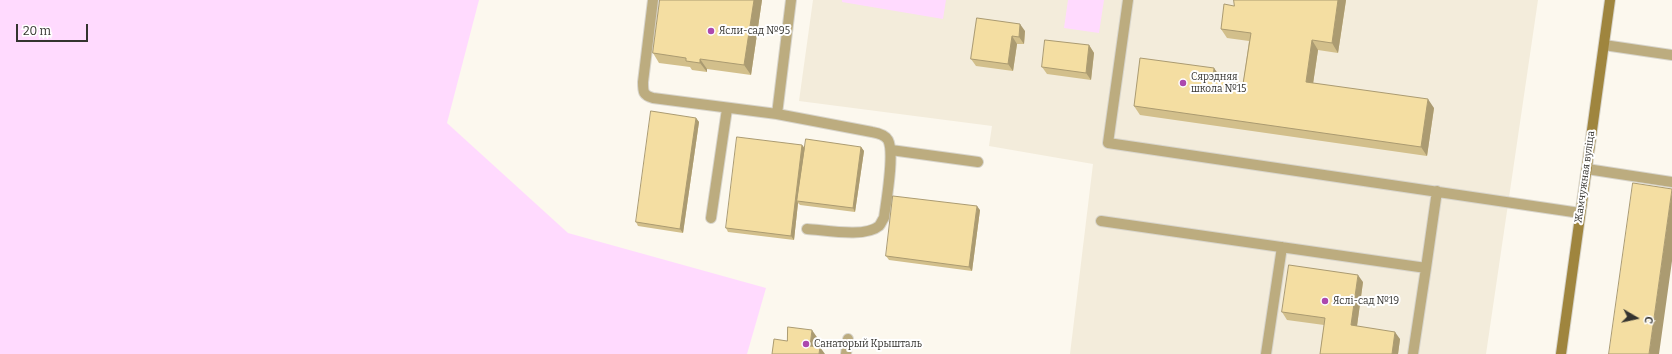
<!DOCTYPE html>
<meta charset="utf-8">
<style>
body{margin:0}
#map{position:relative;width:1672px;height:354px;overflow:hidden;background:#fcf8ee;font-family:Bitter,serif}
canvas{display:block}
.north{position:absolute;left:1616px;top:298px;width:40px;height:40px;-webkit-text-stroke:3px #fff;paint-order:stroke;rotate:99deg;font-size:11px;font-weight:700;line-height:16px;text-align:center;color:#34332f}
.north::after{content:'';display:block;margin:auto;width:14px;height:18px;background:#34332f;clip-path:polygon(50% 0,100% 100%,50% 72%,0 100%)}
.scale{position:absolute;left:16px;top:24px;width:72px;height:18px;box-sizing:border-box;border:2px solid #34332f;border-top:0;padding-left:5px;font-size:12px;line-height:14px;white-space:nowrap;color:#34332f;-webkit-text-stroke:3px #fff;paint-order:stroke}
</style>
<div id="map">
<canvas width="1672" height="354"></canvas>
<div class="north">С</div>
<div class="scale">20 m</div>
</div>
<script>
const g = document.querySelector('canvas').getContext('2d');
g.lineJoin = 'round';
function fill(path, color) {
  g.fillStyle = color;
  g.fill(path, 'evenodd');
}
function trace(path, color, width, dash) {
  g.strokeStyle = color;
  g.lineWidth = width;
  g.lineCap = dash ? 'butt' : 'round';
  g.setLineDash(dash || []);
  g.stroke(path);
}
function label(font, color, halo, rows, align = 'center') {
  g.font = font + ' Bitter,serif';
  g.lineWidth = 4;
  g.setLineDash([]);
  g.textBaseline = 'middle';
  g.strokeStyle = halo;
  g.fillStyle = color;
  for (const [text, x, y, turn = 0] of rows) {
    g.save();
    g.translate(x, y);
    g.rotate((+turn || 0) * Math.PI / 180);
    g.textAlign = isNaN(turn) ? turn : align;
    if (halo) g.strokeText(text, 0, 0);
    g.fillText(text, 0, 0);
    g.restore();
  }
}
const built = new Path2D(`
 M813 0H1538L1486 354H1070L1093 164 989 146 992 126 799 101Z`);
const green = new Path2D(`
 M0 0H479L447 123 568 233 766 288 747 354H0Z
 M842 0H946L943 19 842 2Z
 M1068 0H1104L1099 33 1064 28Z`);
const lane = new Path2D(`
 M653 0 643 82C643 92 643 95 653 98L777 114 791 0
 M1128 0 1108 143 1580 213
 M1604 45 1672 55
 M777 114 872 132C878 133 885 135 888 140 895 153 886 202 884 218 882 220 881 224 879 226 865 238 825 230 807 229
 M891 150 978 162
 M1587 169 1672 182
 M711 218 727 109
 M1101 221 1426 268 1413 354
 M1426 268 1437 191
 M846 354 848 339
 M1266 354 1282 247`);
const secondary = new Path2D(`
 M1561 354 1610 0`);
const wall = new Path2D(`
 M660 0H762L751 75 707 69V72L692 70 690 67 659 63 653 53Z
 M1234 0H1346L1338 53 1318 50 1313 83 1434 108 1427 156 1140 115 1134 106 1221 78V80L1243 84 1249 41 1227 38 1221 29 1234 6Z
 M977 18 1025 31 1024 44H1017L1013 71 976 66 971 59Z
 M1089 45 1094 53 1091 80 1047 74 1042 67Z
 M696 118 699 122 683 233 638 226 636 222Z
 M802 145 805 148 861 147 864 151 855 212 800 205 798 203 794 240 728 232 726 228Z
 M980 210 972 271 889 260 886 256Z
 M1363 282 1357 326 1400 339 1398 354H1320L1324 325 1287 320 1282 312Z`);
const shadedWall = new Path2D(`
 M754 0H762L751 75 744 65Z
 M1338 0H1346L1338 53 1332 43Z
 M1020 24 1025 31 1024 44 1019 37Z
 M1012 36 1017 44 1013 71 1008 64Z
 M1312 40 1318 50 1312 91 1306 82Z
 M1089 45 1094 53 1091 80 1086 73Z
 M700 59 707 69V72L700 63Z
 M1214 68 1221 78 1220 89 1213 79Z
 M1428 99 1434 108 1427 156 1421 147Z
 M696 118 699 122 683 233 680 229Z
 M802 145 805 149 797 201 798 203 794 240 791 236Z
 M861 147 864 151 855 212 853 208Z
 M1672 189V261L1659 354H1649Z
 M977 206 980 210 972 271 969 267Z
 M1358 275 1363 282 1356 333 1351 325Z
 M812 330 819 340 817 354 810 346Z
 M1395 332 1400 339 1398 354H1392Z
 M820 347 825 354H819Z`);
const building = new Path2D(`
 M660 0H754L744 65 700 59V63L686 61V58L653 53Z
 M1234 0H1338L1332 43 1312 40 1306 82 1428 99 1421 147 1134 106 1140 58 1214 68 1213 79 1243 84 1251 33 1221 29 1224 4 1234 6Z
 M977 18 1020 24 1019 37 1012 36 1008 64 971 59Z
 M1045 40 1089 45 1086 73 1042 67Z
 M651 111 696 118 680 229 636 222Z
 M737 137 802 145 791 236 726 228Z
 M806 139 861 147 853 208 797 201Z
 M1633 183 1672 189 1649 354H1609Z
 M893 196 977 206 969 267 886 256Z
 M1289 265 1358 275 1351 325 1395 332 1392 354H1320L1325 318 1282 312Z
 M788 327 812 330 810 346 820 347 819 354H772L774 339 787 341Z`);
const markers = [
 [711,31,4,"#ac48ae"],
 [1183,83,4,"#ac48ae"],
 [1325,301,4,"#ac48ae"],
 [806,344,4,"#ac48ae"]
];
const poiNames = [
 ["Ясли-сад №95",719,31],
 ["Сярэдняя",1191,77],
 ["школа №15",1191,89],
 ["Яслі-сад №19",1333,301],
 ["Санаторый Крышталь",814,344]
];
const streetNames = [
 ["Жамчужная вуліца",1585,177,-82]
];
fill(built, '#f3ecdb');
fill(green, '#ffdafe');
trace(lane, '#d8d5cc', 12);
trace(secondary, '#d8d5cc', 12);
trace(lane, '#bcac7f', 10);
trace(secondary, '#9f853e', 10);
fill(wall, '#d2bf8b');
fill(shadedWall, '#ab9b71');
fill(building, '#f4dea2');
trace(building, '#ab9b71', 1);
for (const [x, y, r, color] of markers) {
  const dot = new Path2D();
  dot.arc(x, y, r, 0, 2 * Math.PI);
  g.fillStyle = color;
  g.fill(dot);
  trace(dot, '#fff', 1.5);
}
label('10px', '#34332f', '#fff', poiNames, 'left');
label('10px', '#34332f', '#fff', streetNames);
</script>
